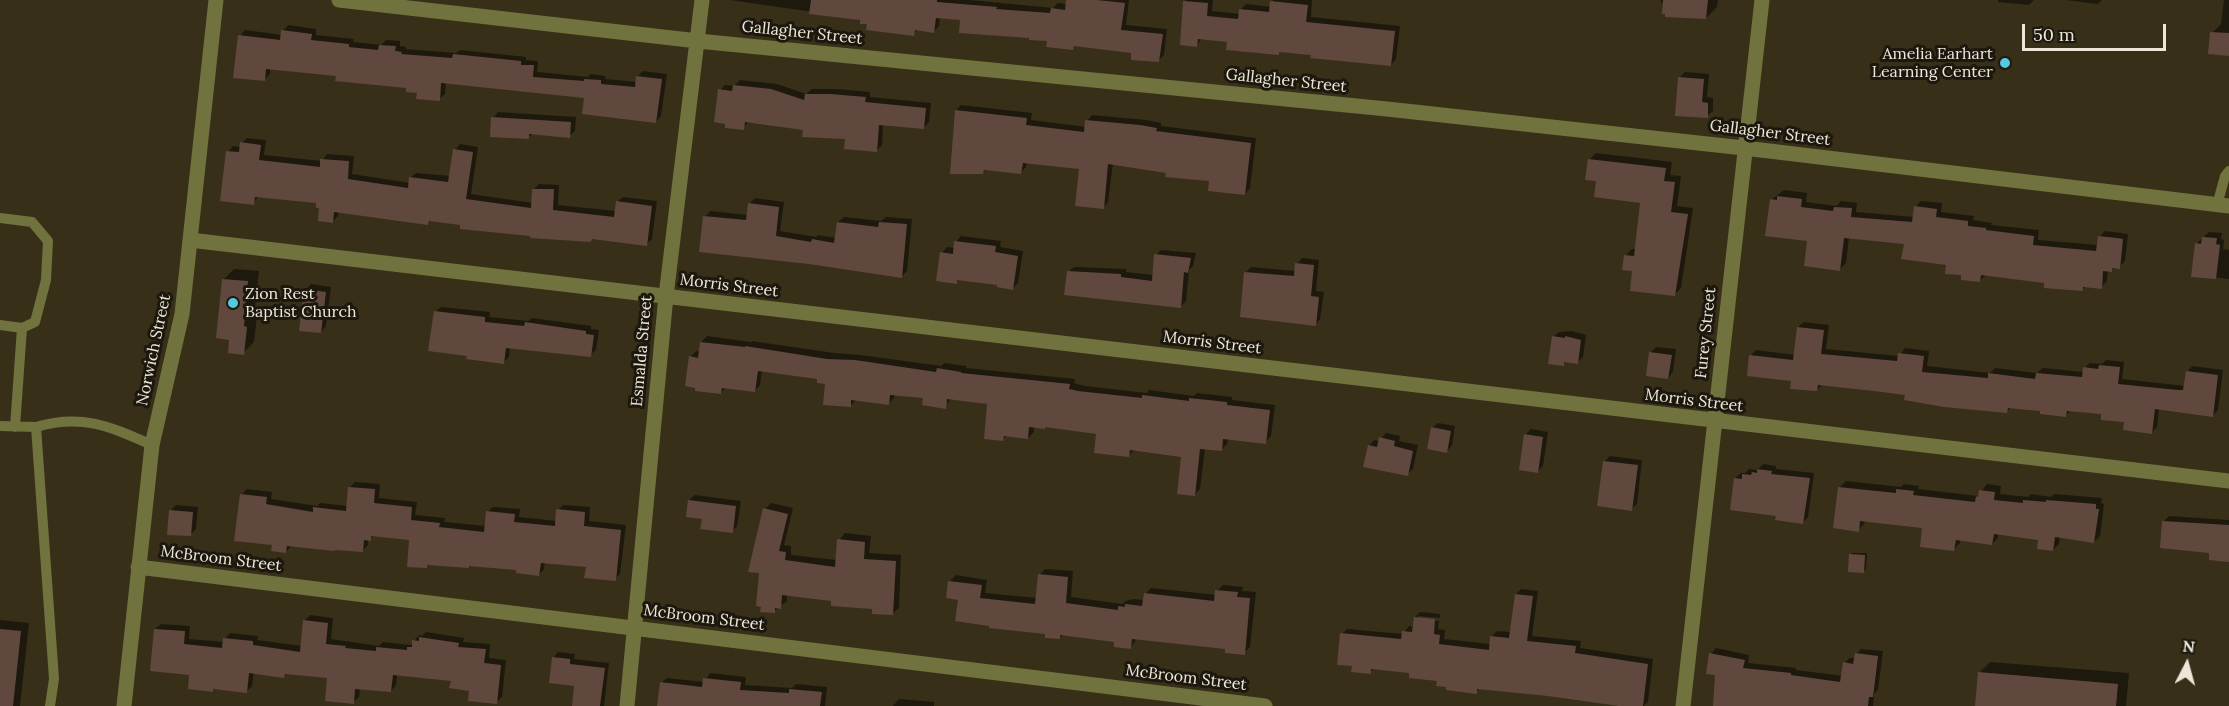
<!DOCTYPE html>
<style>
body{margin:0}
#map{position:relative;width:2229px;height:706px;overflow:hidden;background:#382f19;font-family:Lora,serif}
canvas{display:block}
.north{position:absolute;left:2157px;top:634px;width:60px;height:60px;-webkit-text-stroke:4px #1c180e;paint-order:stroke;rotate:6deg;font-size:16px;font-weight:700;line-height:24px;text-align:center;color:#ede7d9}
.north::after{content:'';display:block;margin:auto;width:21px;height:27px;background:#ede7d9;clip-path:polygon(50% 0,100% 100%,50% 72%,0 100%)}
.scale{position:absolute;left:2022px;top:24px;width:144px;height:27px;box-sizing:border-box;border:3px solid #ede7d9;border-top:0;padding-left:8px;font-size:18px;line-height:21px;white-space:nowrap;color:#ede7d9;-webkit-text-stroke:4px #1c180e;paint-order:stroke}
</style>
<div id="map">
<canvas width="2229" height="706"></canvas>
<div class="north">N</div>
<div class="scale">50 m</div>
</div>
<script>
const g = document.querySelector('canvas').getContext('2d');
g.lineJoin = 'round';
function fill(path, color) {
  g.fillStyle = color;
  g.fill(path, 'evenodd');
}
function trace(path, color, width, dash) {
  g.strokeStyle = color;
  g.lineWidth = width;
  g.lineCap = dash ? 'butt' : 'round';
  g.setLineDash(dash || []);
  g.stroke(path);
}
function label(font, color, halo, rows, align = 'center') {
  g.font = font + ' Lora,serif';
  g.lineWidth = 6;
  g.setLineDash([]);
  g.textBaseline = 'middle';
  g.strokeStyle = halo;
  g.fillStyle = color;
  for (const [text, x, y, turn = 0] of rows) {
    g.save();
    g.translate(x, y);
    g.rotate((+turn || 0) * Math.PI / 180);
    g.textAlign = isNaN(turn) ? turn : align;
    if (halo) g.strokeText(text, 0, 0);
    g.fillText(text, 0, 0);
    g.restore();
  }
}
const shadow = new Path2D(`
 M730 0H970L1053 8 1058 3 1067 4V0H1129L1126 25 1167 29 1164 55 1158 61 1133 52 1076 45 1072 48 1049 40 962 19 940 17 939 26 934 31 918 29 913 34 868 23 862 19Z
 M1186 0H1213L1212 11 1240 14V10L1246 4 1271 7 1273 0H1312L1311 17 1400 26 1396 59 1391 65 1202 38 1197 45 1185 1Z
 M1661 0H1718L1717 7 1706 18 1661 3Z
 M1998 0H2034L2029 5 1998 2Z
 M2066 0H2102L2098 4Z
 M2224 0H2229V54L2212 33 2221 24Z
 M288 25 316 29V35L354 39 353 42 381 45 386 40 400 41V46L406 47V49L456 53 460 50 526 57V60L538 61 537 72 588 77 591 74 606 76 605 79 637 82V77L643 71 667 74 661 116 656 122 585 97 446 82 445 94 439 99 408 87 337 75 270 68V74L264 80 240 36 245 30 282 35 283 31Z
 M1685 72 1709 74 1707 97 1713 98V111L1707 116 1679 78Z
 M740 80 777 84 806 94 812 89H837L870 92V97L931 103 929 122 923 128 883 124 882 145 876 151 846 137 804 128 749 121 743 128 720 90 725 85 734 86Z
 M961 105 1032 113 1031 120 1086 127 1087 121 1092 115 1146 120 1161 123V126L1256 138 1250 188 1245 194 1210 180 1113 163 1108 202 1103 208 1081 168 1027 162 1026 167 1021 172 987 168 983 173 956 110Z
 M498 112 576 117 575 131 569 136 533 133 528 138 493 118Z
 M247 138 266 140 264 155 322 161 327 154 354 156 352 174 410 183V178L416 173 451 176 455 150 460 144 478 147 471 194 533 203 534 189 539 184 559 185 558 205 616 211 617 202 623 197 657 201 652 239 646 244 594 238 591 241 431 220 428 224 339 211 338 216 333 221 318 202 259 196 253 203 228 152 233 146 241 147 242 143Z
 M1596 153 1672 162 1670 175 1681 176 1677 206 1693 208 1681 288 1675 294 1634 270 1626 255 1632 249H1636L1642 202 1597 180 1589 160Z
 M1784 190 1807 193 1806 202 1837 206 1841 201 1857 203 1856 212 1914 217 1915 207 1921 201 1942 203 1941 212 1974 216 1973 220 1992 223 1991 225 2039 230 2038 240 2098 245 2099 237 2105 231 2128 234 2125 261 2119 267 2108 270 2107 281 2101 287 2086 286 2083 289 2046 282 1986 275 1979 281 1905 243 1849 237 1846 263 1840 269 1808 240 1771 200Z
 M755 198 784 202 780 231 816 237 818 235 837 238 838 222 844 217 881 221 886 217 912 219 907 271 902 276 705 217 710 211 748 215 749 204Z
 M2209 232 2222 233 2221 239 2224 240 2223 249 2229 250V279L2193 275 2196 244Z
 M961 236 1001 241 1000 247 1023 251 1018 283 1013 288 999 284 960 279 956 282 942 253 947 247 955 248 956 242Z
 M1161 250 1196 253 1193 266 1189 270 1186 301 1180 307 1068 272 1074 267 1126 269V272L1154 275 1156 255Z
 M1302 258 1319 260 1316 291 1324 292 1320 319 1315 325 1245 273 1251 267 1296 271 1297 264Z
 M234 269 259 271 254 316H257L254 342 243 353 231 338 223 280Z
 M311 284 331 287 326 326 321 332 306 290Z
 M441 307 490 312 489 317 528 321 532 318 591 326V329L599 330 596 350 590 355 510 347 509 357 503 362 468 355 435 312Z
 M1804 322 1829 325 1826 349 1899 356 1905 348 1929 351 1927 366 1990 373 1995 368 2037 373 2043 368 2084 372V368L2090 363 2102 364 2106 360 2124 362 2122 379 2185 386 2187 372 2192 366 2223 370 2218 410 2213 415 2159 408 2157 427 2152 432 2103 413 2071 410 2066 415 2042 410 2012 406 2006 412 1907 393 1823 384 1817 390 1793 380 1751 355 1756 350 1795 355 1798 327Z
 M1572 331 1586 335 1583 357 1577 363 1566 361 1563 364 1553 337 1559 332Z
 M707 336 751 342 752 341 834 353 861 355 941 366 944 363 966 366V368L1075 379 1074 383 1085 386 1147 393 1149 390 1194 396 1197 393 1232 397V400L1275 405 1271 436 1265 442 1228 438 1227 444 1221 450 1205 448 1200 489 1195 494 1182 455 1135 449 1129 455 1098 433 1046 426H1034V432L1028 438 1007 435 1003 439 989 403 951 398 945 407 925 397 895 394 894 398 888 404 857 399 850 406 819 378 762 370 760 385 754 391 726 387 721 393 690 357 696 351 700 352 701 342Z
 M1656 347 1676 349 1673 372 1668 378 1651 352Z
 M1438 423 1455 426 1452 445 1447 451 1432 428Z
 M1531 429 1548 432 1543 466 1538 471 1525 435Z
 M1386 433 1400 436 1399 441 1418 445 1413 469 1407 474 1369 446 1374 440 1379 441Z
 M1610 456 1642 460 1637 504 1631 509 1604 462Z
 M1764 464 1776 466V469L1814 473 1808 517 1803 522 1778 514 1735 478 1741 473H1745L1749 469 1756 470Z
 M1846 481 1901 487 1904 484 1919 486 1918 489 1978 496 1987 484 2001 486 2000 494 2028 497 2031 494 2051 497 2054 494 2102 498 2101 503 2104 504 2100 536 2094 542 2060 536 2059 544 2053 550 2040 539 1998 533V538L1992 544 1960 539V543L1954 549 1923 527 1865 520 1864 524 1858 530 1840 487Z
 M355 482 380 484 379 498 417 502 415 515 445 518 444 522 486 526 487 512 493 507 520 509 519 517 557 521 558 510 563 505 590 507 589 521 626 525 620 574 615 579 587 566 545 562 544 569 539 574 518 569 471 564 469 567 429 563 426 567 411 538 375 535 368 539V545L362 551 291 546 286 552 274 544 241 495 247 489 272 492 271 499 317 506 320 503 348 506 350 487Z
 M695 495 741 501 737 526 732 532 689 500Z
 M771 503 793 508 784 545 791 546V555L837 560 839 540 845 533 871 536 869 553 901 555 899 608 892 614 833 599 787 594V601L774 611 765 509Z
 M176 505 198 507 196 529 191 534 171 510Z
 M2169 516 2229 520V560L2211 551 2164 521Z
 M1852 553H1867L1866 569 1864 571 1850 555Z
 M1045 569 1073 571 1071 597 1122 604 1126 601 1133 599 1145 600V594L1151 588 1217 595V591L1223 585 1243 587 1242 591 1256 592 1250 647 1244 653 1227 648 1137 638 1131 647 1116 641 1064 634 1059 638 959 598 950 581 956 575 987 580 985 593 1037 598 1039 575Z
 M1521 589 1538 591 1532 636 1581 641 1580 648 1653 659 1648 702 1644 706H1629L1548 694 1480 688 1476 692 1448 686 1439 680 1411 671 1375 668 1370 672 1353 665 1342 634 1347 629 1403 634 1409 626 1414 627 1415 617 1420 612 1440 614V618L1418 616V619L1439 621 1438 629 1445 630 1444 639 1491 644V637L1497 631 1511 632 1516 594Z
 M310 615 333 618 331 639 379 646 383 642 411 645 419 635 422 636 426 632 464 638 463 642 490 644 489 658 506 660 502 697 496 702 452 680 397 674 396 685 391 691 360 688 359 697 353 702 329 677 288 673 284 676 254 672 252 686 247 691 190 688 191 674 155 629 161 624 190 626 189 639 224 642 225 639 230 633 258 636 257 640 302 646 304 621Z
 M0 620 29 623 20 706H0Z
 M1716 648 1749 655 1748 663 1796 668V670L1843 676 1844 663 1850 658H1855L1856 654 1861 649 1883 651 1878 690 1874 694 1873 706H1714L1717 674 1711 654Z
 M558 652 575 654 574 659 609 663 604 706H573L576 685 553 658Z
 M1990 662 2129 673 2126 706H1976L1979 673Z
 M710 673 746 677 745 685 792 688 796 684 827 687 825 706H659L661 683 667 678 704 682Z
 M899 699 934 702V706H893Z`);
const building = new Path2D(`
 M811 0H937V2L997 7 996 9 1050 13 1051 8 1065 10 1066 0H1097L1125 3 1121 30 1163 34 1159 62 1131 60V53L1074 46 1073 50 1046 47 1047 41 1029 40V38L959 33 960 20 936 18 934 33 915 30 914 36 866 30 867 24H860V20L809 14Z
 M1663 0H1708L1706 19 1665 17V14H1662Z
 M1183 1 1208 3 1207 16 1238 19 1239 9 1269 12 1270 1 1308 5 1306 22 1395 31 1391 66 1310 58 1311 55 1279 52V55L1226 50 1227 42 1198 39 1197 47 1180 45Z
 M281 30 312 34 311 40 349 44V47L378 50 379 45 396 46 395 51 402 52 401 54 452 58 453 54 521 61V65H534L533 77 584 81V79L601 80V84L635 87 636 76 662 79 656 123 582 114 584 98 441 83 440 101 416 99 417 93 406 92V88L335 81 336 76 266 69 265 81 233 78 238 35 280 40Z
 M2210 32 2229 33V56L2208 54Z
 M1678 77 1704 79 1702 102 1708 103V118L1675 116Z
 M733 85 771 89 804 100 805 94H830L866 97 865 102 926 108 924 129 879 125 877 152 844 149 845 139 802 137 803 130 745 122 744 130 725 128V124L714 122 718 89 732 91Z
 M955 110 1027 118 1026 125 1084 132 1085 120 1140 125 1157 128 1156 131 1251 143 1245 195 1208 191 1209 181 1165 177 1166 173 1108 164 1104 209 1075 206 1079 169 1023 163 1021 174 984 170 983 174H950Z
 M491 117 571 122 570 138 529 134V139L490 137Z
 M240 142 261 145 259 160 320 167V159L349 161 348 179 408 188 409 177 448 182 453 149 473 152 466 199 531 208 532 189H554L553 210 614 217 616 201 652 206 647 246 592 239 591 242 530 238V236L460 229V225L429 221 428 225 334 212 333 223 318 221 319 208H316V203L255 197 254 205 220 201 226 151 239 152Z
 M1588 159 1666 168 1664 181 1675 182 1671 212 1688 214 1675 296 1630 291 1632 271 1622 270 1624 255 1634 256 1640 203 1594 197 1596 181 1585 180Z
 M1777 196 1802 199 1801 207 1833 211 1834 207 1852 208 1851 217 1912 222 1914 206 1937 209 1936 217 1968 221V226L1986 228V230L2034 236 2033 245 2096 251 2098 236 2117 238 2123 239 2120 269 2112 268V272L2103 271 2102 289 2083 287V291L2044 288V283L1981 275 1980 282 1961 280V275L1945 274 1946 265 1901 259 1904 244 1844 238 1840 271 1804 266 1807 241 1765 236 1770 199 1777 200Z
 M748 203 779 207 776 236 811 242 812 239 834 243 837 222 878 227 879 222 907 224 902 278 809 264 699 252 703 216 746 220Z
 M2202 237 2217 238 2216 244 2220 245 2216 279 2191 277 2195 243 2201 244Z
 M954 241 996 246 995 252 1018 256 1013 290 997 287V285L957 280V284L936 281 940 252 953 254Z
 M1154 254 1191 258 1188 273 1184 272 1181 308 1064 295 1067 271 1121 274V277L1152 281Z
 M1295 263 1314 265 1311 296 1319 297 1316 326 1240 317 1244 272 1294 276Z
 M222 279 248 281 244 326 247 327 244 355 228 353 229 340 216 338Z
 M304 289 326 292 321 333 299 331Z
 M434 311 485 317V322L524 326 525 322 586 331V334L594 335 591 357 506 348 504 364 466 359 467 356 428 351Z
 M1797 327 1824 330 1821 354 1897 361 1898 353 1924 356 1922 372 1988 378V373L2035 379 2036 373 2082 377 2083 367 2098 369 2099 365 2120 367 2118 384 2178 390H2183L2186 371 2218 375 2213 417 2155 409 2152 434 2123 430 2124 422 2101 420V414L2067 411 2066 417 2040 414V411L2008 408 2007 413 1944 407 1904 400 1905 395 1874 391 1818 385 1817 391 1790 389 1791 381 1747 376 1749 355 1793 360Z
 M1552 336 1565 338V336L1581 340 1578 364 1564 362V366L1548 364Z
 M700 342 745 347V346L827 359 855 360 936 372 937 368 961 372V373L1070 384 1069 389 1078 391 1142 398V395L1189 401V398L1227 402V405L1270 410 1266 444 1223 439 1222 451 1200 449 1195 496 1177 494 1181 457 1130 450 1129 457 1094 453 1096 434 1045 427V429L1029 427 1028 439 1004 436 1003 441 984 439 987 404 947 399 946 409 922 405 923 398 890 395 889 405 851 400V407L823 405 825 384 817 383V379L758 371 755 392 722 388 721 394 695 391V388L685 386 689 356 698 358Z
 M1649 352 1672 355 1668 379 1646 376Z
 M1431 427 1451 431 1447 453 1427 449Z
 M1524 434 1543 437 1538 473 1519 470Z
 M1379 437 1395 441 1394 446 1413 451 1408 476 1363 467 1368 445 1377 447Z
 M1603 461 1638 465 1632 511 1597 506Z
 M1757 469 1772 471 1771 474 1810 478 1803 524 1775 520 1776 516 1730 510 1734 478 1742 479V474L1751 475 1752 472 1757 473Z
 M348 487 375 489 374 503 412 507 411 520 440 523 439 527 484 532 486 511 515 514 514 522 555 526 556 509 585 512 584 526 621 530 616 581 584 578 586 567 541 563 539 576 516 573V570L469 566V568L427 565V568L407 567 409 540 371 536V541L364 540 363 552 335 550 334 551 287 546 286 553 271 551 272 545 234 541 240 494 267 497 266 504 313 512V507L346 511Z
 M1838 487 1896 493V489L1914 491 1913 495 1975 502 1976 496 1978 497 1979 490 1995 492 1994 500 2023 503V500L2046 502V500L2096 504V509H2099L2094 543 2055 537 2053 551 2037 549 2038 540 1994 534 1992 545 1956 540 1954 551 1920 547 1922 528 1860 521 1859 532 1833 528Z
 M688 500 736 506 733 533 700 529 702 519 686 517Z
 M763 508 788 514 779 551 786 552 785 560 835 567 837 539 865 542 864 559 896 561 893 615 872 614V609L831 606V601L782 595 781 609 775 608V613L760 612 761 607 756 606 759 573 748 572Z
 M169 510 193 512 191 536 167 535Z
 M2162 521 2229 525V562L2209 560V553L2160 548Z
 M1849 554 1865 555 1864 573 1848 572Z
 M1038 574 1068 577 1066 603 1118 610V606L1125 607V604L1142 606 1144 593 1214 601 1215 590 1238 592 1237 597 1250 598 1245 655 1225 653V649L1132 639 1131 649 1114 647V642L1060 635V639L1045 638V634L989 628V626L955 621 958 600 946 598 948 581 982 585 980 598 1035 604Z
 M1515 594 1533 596 1527 641 1576 646 1575 653 1648 664 1643 706H1619L1548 696 1477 689V694L1446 690V687L1436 686 1437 681 1409 678V673L1371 669V674L1351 672 1352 666 1337 665 1340 633 1401 639 1402 631 1412 632 1414 617 1435 619 1434 634 1440 635 1439 644 1489 650 1490 636 1509 638Z
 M303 620 328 623 326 644 346 646 345 648 376 651V647L407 650V647H412V640L419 641V637L459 643 458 647 486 649 484 663 501 665 497 704 468 701 469 691 449 688 451 681 393 675 391 692 355 689 354 704 325 701 327 678 285 674 284 678 249 673 247 693 213 689V692L188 689 189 675 150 671 154 629 185 631 184 644 222 648 223 638 253 641V645L300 652Z
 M0 629 21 631 13 706H0Z
 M1709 653 1745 660 1743 668 1791 673V675L1840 682 1843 662 1853 664 1855 653 1878 656 1873 697H1869L1868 706H1713L1715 675 1706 674Z
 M552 657 570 659V664L605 668 600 706H572L574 686 549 683Z
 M1978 672 2118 684 2116 706H1975Z
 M703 678 741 682 740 690 789 693V689L822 692 820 706H657L660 682 702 687Z`);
const service = new Path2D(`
 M2217 205 2225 176 2229 171
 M0 218 32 222 48 241 46 280 35 322 22 328 0 325
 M0 426 36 427
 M15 427 22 328
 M50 706 54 679 36 427C82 413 111 427 152 445`);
const minor = new Path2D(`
 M339 0 698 41 1387 109 1744 148 2229 206
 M190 240 2229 481
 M138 567 1265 706
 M124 706 152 445 182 314 216 0
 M627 706 666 296 702 0
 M1683 706 1762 0`);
const markers = [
 [2005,63,6,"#54cade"],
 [233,303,6,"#54cade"]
];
const streetNames = [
 ["Gallagher Street",802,33,6],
 ["Gallagher Street",1286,81,6],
 ["Gallagher Street",1770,133,7],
 ["Morris Street",729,286,7],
 ["Furey Street",1706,333,-84],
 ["Morris Street",1212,343,7],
 ["Norwich Street",154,350,-78],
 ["Esmalda Street",642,351,-85],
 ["Morris Street",1694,401,7],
 ["McBroom Street",221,559,7],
 ["McBroom Street",704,618,7],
 ["McBroom Street",1186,678,7]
];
const poiNames = [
 ["Amelia Earhart",1993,54],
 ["Learning Center",1993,72],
 ["Zion Rest",245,294,"left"],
 ["Baptist Church",245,312,"left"]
];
fill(shadow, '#0007');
fill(building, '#61483f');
trace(service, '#71733e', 10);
trace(minor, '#71733e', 15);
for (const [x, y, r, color] of markers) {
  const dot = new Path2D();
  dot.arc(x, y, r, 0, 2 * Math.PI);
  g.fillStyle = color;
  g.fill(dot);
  trace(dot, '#1c180e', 2);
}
label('16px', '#ede7d9', '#1c180e', streetNames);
label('16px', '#ede7d9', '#1c180e', poiNames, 'right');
</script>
